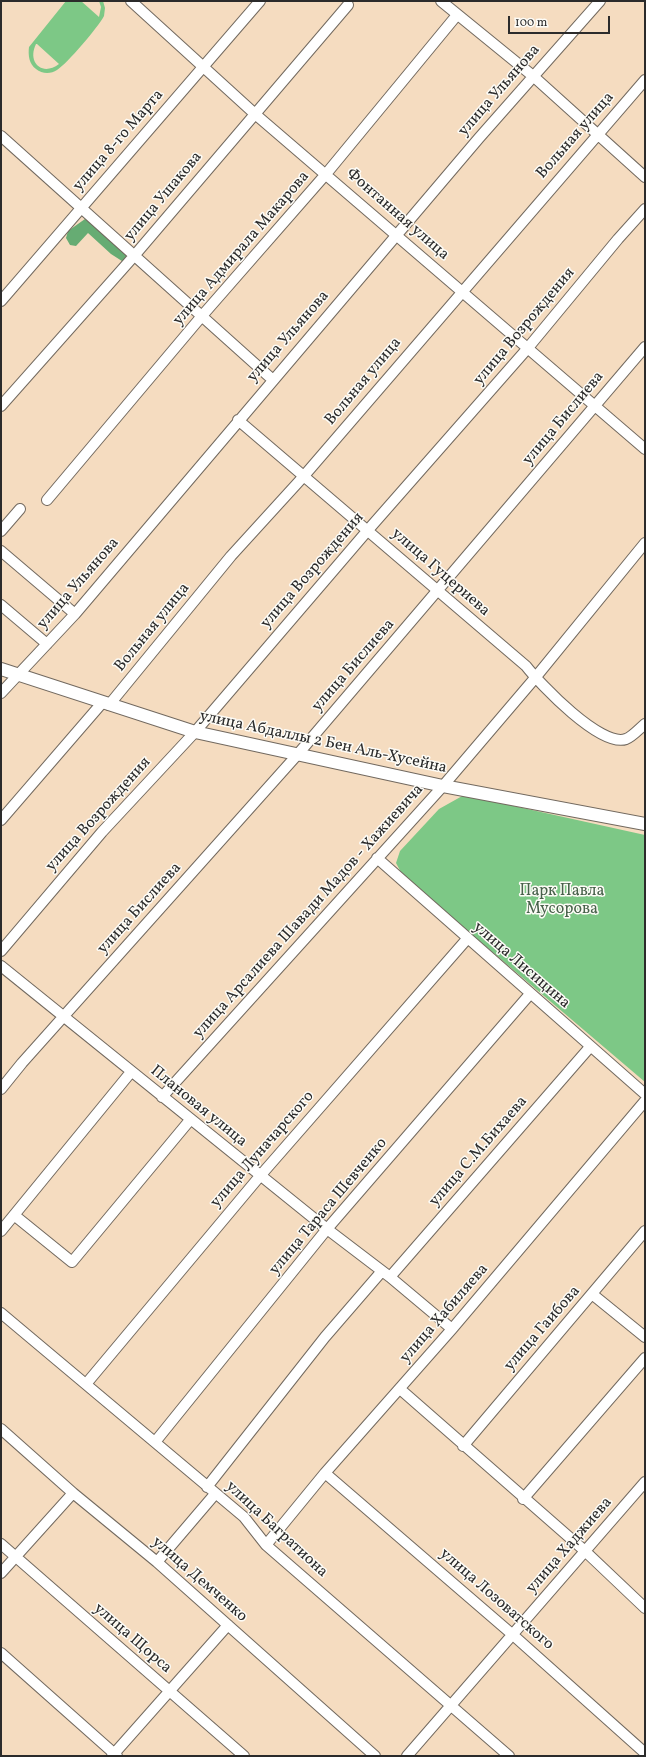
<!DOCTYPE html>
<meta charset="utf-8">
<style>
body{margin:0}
#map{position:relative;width:646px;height:1757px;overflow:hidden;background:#f5dcc0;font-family:Vollkorn,serif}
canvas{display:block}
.frame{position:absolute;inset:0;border:2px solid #2b2b2b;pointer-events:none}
.scale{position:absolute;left:508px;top:16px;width:102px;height:18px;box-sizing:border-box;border:2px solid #2b2b2b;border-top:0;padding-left:5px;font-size:12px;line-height:14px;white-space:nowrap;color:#2b2b2b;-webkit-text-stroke:3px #fdfcf7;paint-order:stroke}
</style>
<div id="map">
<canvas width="646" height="1757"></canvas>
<div class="frame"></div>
<div class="scale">100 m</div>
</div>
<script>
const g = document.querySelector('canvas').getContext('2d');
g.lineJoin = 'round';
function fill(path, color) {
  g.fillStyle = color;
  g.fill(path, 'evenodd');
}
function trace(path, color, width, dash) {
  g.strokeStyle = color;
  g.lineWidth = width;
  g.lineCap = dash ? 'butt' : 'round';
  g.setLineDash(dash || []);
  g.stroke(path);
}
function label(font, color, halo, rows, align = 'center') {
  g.font = font + ' Vollkorn,serif';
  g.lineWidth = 3;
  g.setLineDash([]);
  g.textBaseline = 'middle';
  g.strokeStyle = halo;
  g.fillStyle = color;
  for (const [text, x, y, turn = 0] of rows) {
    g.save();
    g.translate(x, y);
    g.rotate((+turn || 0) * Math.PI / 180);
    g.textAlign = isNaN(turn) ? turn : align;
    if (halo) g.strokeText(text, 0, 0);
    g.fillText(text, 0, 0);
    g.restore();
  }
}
const green = new Path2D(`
 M66 1H81L99 17 101 7 99 1H103L105 8 104 16C99 26 67 64 57 70 51 74 42 74 36 69 29 64 28 55 29 47ZM36 44H37L59 64C42 77 27 62 36 44Z
 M464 795 645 835V1082L403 876 396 863 400 851 439 809Z`);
const forest = new Path2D(`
 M85 219 89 220 129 257 125 263 111 254 88 233 76 246 70 245 66 238 68 231Z`);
const minor = new Path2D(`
 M131 1 255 114 645 449
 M441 1 533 76 645 177
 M1 136 273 380
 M1 301 260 1
 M1 406 134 256 348 5
 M238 420 526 666C540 684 601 748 626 739 632 737 640 728 645 724
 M47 500 201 317 326 174 457 15
 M1 531 20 509
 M1 551 75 614
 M1 605 47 644
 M1 693 75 614 479 138 600 1
 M109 705 231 556 303 477 645 80
 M1 820 102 703
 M377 858 645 1094
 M1 951 102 832 195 732 368 530 527 349 618 239 645 209
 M1 966 327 1229 390 1277 452 1329
 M1 1089 22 1063 298 754 645 347
 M162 1097 443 786 535 678 645 543
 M14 1215 72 1262 190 1120
 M1 1231 131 1072
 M390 1277 590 1047
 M592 1294 645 1337
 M1 1313 244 1517 266 1545 509 1756
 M86 1384 260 1176 467 939
 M400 1389 585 1551 645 1608
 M1 1429 73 1493 157 1562 375 1756
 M155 1442 327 1229 530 994
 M463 1446 645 1231
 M325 1473 513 1635 645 1753
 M207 1487 325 1337 382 1271
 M523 1499 645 1358
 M1 1544 244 1756
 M266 1545 325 1473 452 1329 645 1101
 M157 1562 215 1494
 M1 1573 73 1493
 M1 1653 117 1756
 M112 1756 228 1625
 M407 1756 645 1482`);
const major = new Path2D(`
 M1 669 195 732 443 786 645 824`);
const streetNames = [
 ["улица Ульянова",500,91,-49],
 ["Вольная улица",576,136,-49],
 ["улица 8-го Марта",119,141,-49],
 ["улица Ушакова",164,197,-50],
 ["Фонтанная улица",397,215,41],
 ["улица Адмирала Макарова",242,249,-49],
 ["улица Возрождения",525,327,-50],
 ["улица Ульянова",289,337,-49],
 ["Вольная улица",364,382,-50],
 ["улица Бислиева",564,419,-50],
 ["улица Возрождения",313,571,-49],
 ["улица Гуцериева",440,573,41],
 ["улица Ульянова",79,584,-49],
 ["Вольная улица",153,628,-51],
 ["улица Бислиева",354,666,-49],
 ["улица Абдаллы 2 Бен Аль-Хусейна",323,743,12],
 ["улица Возрождения",99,815,-48],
 ["улица Бислиева",140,909,-48],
 ["улица Арсалиева Шавади Мадов - Хажиевича",309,912,-48],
 ["улица Лисицина",521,966,41],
 ["Плановая улица",198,1107,39],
 ["улица Луначарского",263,1150,-49],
 ["улица С.М.Бихаева",479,1152,-49],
 ["улица Тараса Шевченко",329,1207,-50],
 ["улица Хабиляева",445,1314,-49],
 ["улица Гаибова",543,1329,-49],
 ["улица Багратиона",276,1530,43],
 ["улица Хаджиева",570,1546,-49],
 ["улица Демченко",199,1580,41],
 ["улица Лозоватского",496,1600,41],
 ["улица Щорса",132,1639,41]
];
const parkNames = [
 ["Парк Павла",562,892],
 ["Мусорова",562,910]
];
fill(green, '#7dc886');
fill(forest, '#66ac73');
trace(minor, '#72695f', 12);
trace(major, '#72695f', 14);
trace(minor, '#fff', 10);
trace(major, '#fff', 12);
label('16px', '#2b2b2b', '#fdfcf7', streetNames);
label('16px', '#48624b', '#fdfcf7', parkNames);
</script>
